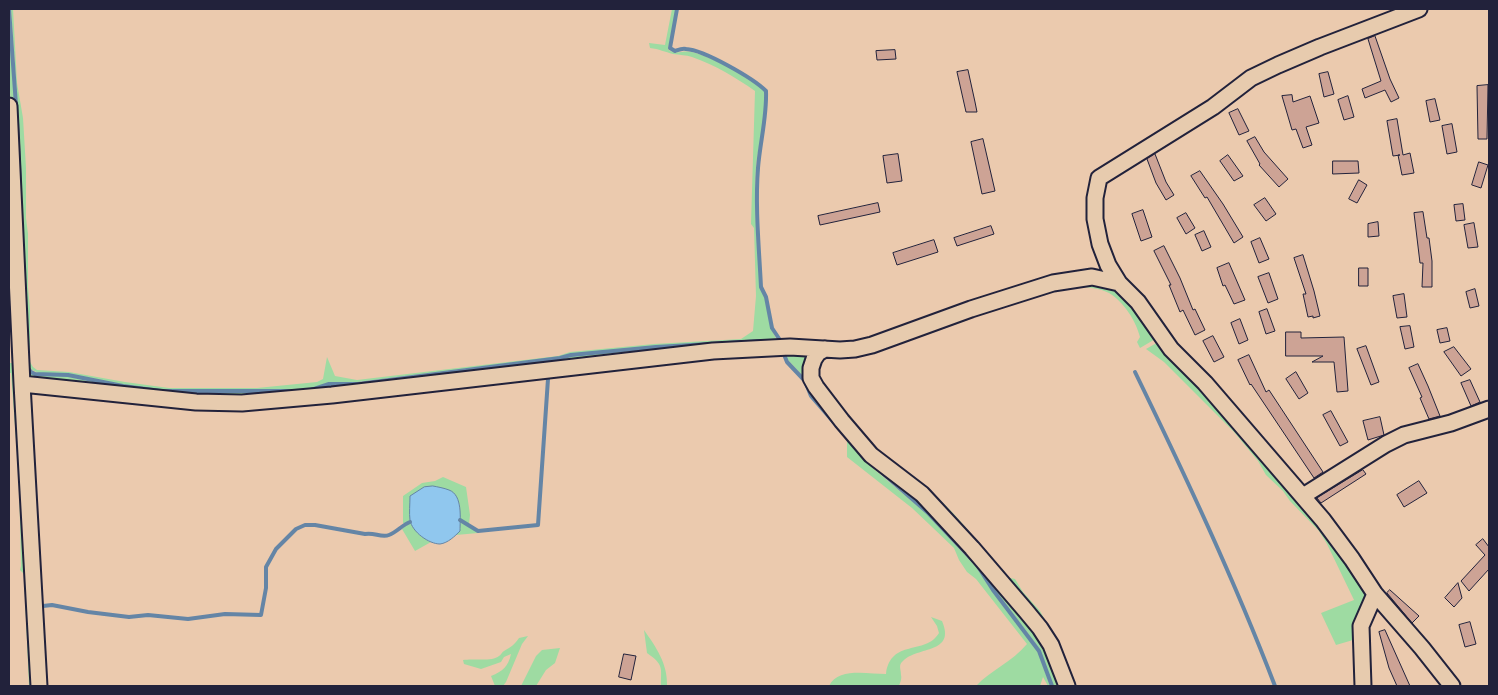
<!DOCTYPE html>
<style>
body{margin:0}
#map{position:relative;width:1498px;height:695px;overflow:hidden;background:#ebcaae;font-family:Mynerve,sans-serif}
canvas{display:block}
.frame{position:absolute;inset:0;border:10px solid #22223b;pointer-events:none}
</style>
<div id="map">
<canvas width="1498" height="695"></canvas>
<div class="frame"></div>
</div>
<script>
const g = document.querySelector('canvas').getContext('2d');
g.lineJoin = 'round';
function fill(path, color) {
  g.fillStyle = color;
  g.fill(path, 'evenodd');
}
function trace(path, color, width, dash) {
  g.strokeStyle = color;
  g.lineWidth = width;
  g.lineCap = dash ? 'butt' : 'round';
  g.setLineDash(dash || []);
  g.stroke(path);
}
const green = new Path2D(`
 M11 9H13L17 83 23 118 26 168V218L28 234V287L30 309V362L33 367 37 370 69 372 125 382 169 388H257L317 382 323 379 327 357 335 376 357 380 558 356 570 352 654 344 741 339 753 331 756 296 754 228 751 224 755 91C735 77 715 65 692 57 686 55 680 55 673 54 665 52 659 49 650 48L649 43 665 45 672 9H676L668 49 670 51C678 54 684 50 692 52 711 57 753 77 764 91 768 117 758 143 756 168 753 208 758 248 760 288L765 297 771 329 777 340 723 341 570 354 558 357 358 382 329 383 309 390H160L123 385 66 374H41L32 370 29 365 20 140Z
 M9 14 13 84 18 140 26 363 27 369 32 373 39 375 68 376 124 387 161 392 238 393 310 391 330 385 358 384 560 359 572 356C635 350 699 344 763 342 797 341 832 347 866 342L959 311 965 302 964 308 962 310 870 343 854 347 839 348 786 344 721 347 377 388 243 400H221L177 397 36 380C28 376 24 372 23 363L9 69Z
 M9 170 35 686H29L24 574 20 570 21 566 19 479 11 373H9V363H12L9 286Z
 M1078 281 1121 290 1157 338 1140 348 1137 342 1140 337C1136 321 1124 302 1109 293 1098 287 1079 286 1067 287L997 309 926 335 823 352Z
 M1160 341 1251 440 1359 578 1366 594 1367 604 1361 686H1354L1353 640 1336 645 1321 613 1354 600 1327 544 1319 531 1290 501 1283 491 1266 475 1258 461 1234 432 1164 362 1146 349Z
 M813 351 810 378 918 495 1036 628 1063 686H1053L1039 648 995 590 978 564 928 511 865 457 813 396 805 378 787 359 785 354Z
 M847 441 875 470 927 514 976 567 992 591 1038 652 1050 686H1048L1043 677 1040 686H976C991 670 1012 662 1027 644L976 579 967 572 959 560 954 548 931 526 912 508 847 457Z
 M863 441C881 454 900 466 917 480 952 507 979 543 1006 577L1015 579 1023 592 1040 611 1061 649 1067 668 1076 686H1070L1053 644Z
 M443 477 466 487 470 515 469 524 464 523 478 533 456 535 460 531V507L456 496 410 497C411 524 406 526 431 542L415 551 402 529 409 523H403V496L422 483 435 481Z
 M931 617 942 621C956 654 918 646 903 661 898 665 901 669 901 675 902 679 900 683 899 686H829C838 667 868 674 886 674 891 638 925 656 939 633L937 626Z
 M644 630C656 647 668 664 667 686H661C661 667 664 665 647 653Z
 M528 636 522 644 506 682 503 686H495L491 676C503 671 508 667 511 654L504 657 501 662 481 669 464 664 463 660C473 658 492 662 499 656 501 655 502 652 504 651 511 647 514 645 519 638Z
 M560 648 555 663 546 670 536 686H521L536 656 542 650Z`);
const water = new Path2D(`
 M433 486C438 487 444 488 449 490 463 495 460 519 460 531 455 536 448 543 440 544 429 544 412 532 410 520 409 513 410 504 410 496L424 487Z`);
const stream = new Path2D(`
 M9 9 16 105
 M677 9 670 48 675 51C678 50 682 48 686 49 704 50 753 78 766 91 767 117 760 142 758 168 755 207 759 247 761 287L766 297 772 328 780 340
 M17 122 20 185
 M783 352 787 362 805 381 811 396 836 425
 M27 367 31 372 35 374 68 375 123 386 161 391H301
 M1135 372C1185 475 1234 579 1275 686
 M311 390 329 384H358L560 358 571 355 656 347 762 341
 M880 471 927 512 977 565 993 590 1039 651 1052 686
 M460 520 478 531 538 525 548 379
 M43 606 52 605 88 612 129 617 148 615 188 619 225 614 261 615 266 588V567L276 549 296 529 305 525H315L365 534C374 532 381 538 389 535 397 532 402 525 410 522`);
const building = new Path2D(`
 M1375 36 1390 79 1399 98 1391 102 1385 90 1365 98 1362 89 1381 81 1368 39Z
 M895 50 896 59 877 60 876 51Z
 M968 70 975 102 977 112H966L957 72Z
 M1328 72 1334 94 1324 97 1319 74Z
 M1488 85 1487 139H1478L1477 86Z
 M1292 95 1293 102 1310 96 1319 123 1306 127 1312 145 1303 148 1296 129 1292 130 1282 96Z
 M1348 96 1354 117 1344 120 1338 100Z
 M1435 99 1440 120 1430 122 1426 101Z
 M1238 109 1249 131 1239 135 1229 113Z
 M1397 119 1403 155 1410 153 1414 173 1402 175 1398 155H1400L1393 156 1387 121Z
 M1452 124 1457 152 1447 154 1442 126Z
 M1255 137 1264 152 1288 179 1279 187 1259 165 1260 164 1247 141Z
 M983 139 995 191 982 194 971 142Z
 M898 154 902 181 887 183 883 156Z
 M1155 154 1166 182 1174 195 1166 200 1156 183 1147 159Z
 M1228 155 1243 176 1234 181 1220 161Z
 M1333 161H1358L1359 173 1333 174Z
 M1479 162 1488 165 1481 188 1472 185Z
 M1200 171 1223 204 1243 237 1234 243 1207 197 1205 198 1191 176Z
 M1359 180 1367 185 1357 203 1349 199Z
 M1265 198 1276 214 1266 221 1254 205Z
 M878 203 880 212 820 225 818 216Z
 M1463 204 1465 220 1456 221 1454 205Z
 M1143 210 1152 237 1141 241 1132 214Z
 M1423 212 1427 238H1429L1432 261V287H1422L1423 263H1420L1414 213Z
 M1186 213 1195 228 1186 234 1177 218Z
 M1378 222 1379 236 1368 237V224Z
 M1474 223 1478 247 1468 248 1464 225Z
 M991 226 994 234 957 246 954 238Z
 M1204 231 1211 247 1202 251 1195 235Z
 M1260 238 1269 259 1259 263 1251 242Z
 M934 240 938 252 897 265 893 253Z
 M1164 246 1180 278 1193 310 1195 309 1205 330 1195 335 1183 310 1180 312 1169 285H1171L1154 251Z
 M1303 255 1314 291 1320 316 1313 318V316L1308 317 1303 294H1306L1294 258Z
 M1229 263 1245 300 1234 304 1225 285 1223 286 1217 268Z
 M1359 268H1368V286H1359Z
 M1269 273 1278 299 1268 303 1258 277Z
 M1475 289 1479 306 1470 308 1466 292Z
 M1404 294 1407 317 1397 318 1393 296Z
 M1267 309 1275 331 1266 334 1259 312Z
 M1240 319 1248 340 1239 344 1231 323Z
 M1410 326 1414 347 1405 349 1400 327Z
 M1447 328 1450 341 1440 343 1437 330Z
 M1286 332H1301V338L1344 337 1348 391 1337 392 1334 362H1312L1323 356H1286Z
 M1213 336 1224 357 1214 362 1203 341Z
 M1366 346 1379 382 1371 385 1357 349Z
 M1454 347 1471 369 1461 376 1444 352Z
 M1249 355 1266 392 1269 390 1323 472 1314 478 1251 384 1250 385 1238 360Z
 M1418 364 1428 386 1440 416 1429 419 1420 398 1422 397 1409 368Z
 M1296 372 1308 393 1299 399 1286 379Z
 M1470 380 1480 402 1471 406 1461 383Z
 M1331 411 1348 442 1340 446 1323 415Z
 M1380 417 1384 435 1368 440 1363 421Z
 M1363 470 1366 474 1321 503 1317 498Z
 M1419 481 1427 493 1404 507 1397 495Z
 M1483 539 1489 547V569L1469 591 1461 581 1485 555 1476 545Z
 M1458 583 1462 598 1454 607 1445 598Z
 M1390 590 1419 616 1412 623 1387 593Z
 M1470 622 1476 644 1465 647 1459 625Z
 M1385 630 1410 686H1397L1389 668 1379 632Z
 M624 654 636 656 631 680 619 677Z`);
const minor = new Path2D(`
 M1419 9 1320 47 1278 65 1251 78 1213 107 1099 178 1095 198V219L1100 244 1108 265 1119 283 1138 302 1171 349 1205 383 1323 520 1352 559 1375 594 1422 648 1452 686
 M9 106 22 384 39 686
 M825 349 818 353 814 359 811 368V378L816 387 842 421 871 455 922 494 972 548 1026 611 1040 628 1051 645 1067 686
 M22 384 196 402 242 403 332 395 713 351 790 347 840 350 855 349 872 345 971 309 1053 283 1092 277 1119 283
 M1303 496 1386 444 1404 435 1451 423 1489 409
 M1363 686 1361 626 1375 594`);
fill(green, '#9edba2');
fill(water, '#90c7ee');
trace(water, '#6485a6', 1);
trace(stream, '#6485a6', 4);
fill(building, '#cda395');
trace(building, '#22223b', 1);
trace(minor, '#22223b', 19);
trace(minor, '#e7cbae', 15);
</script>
